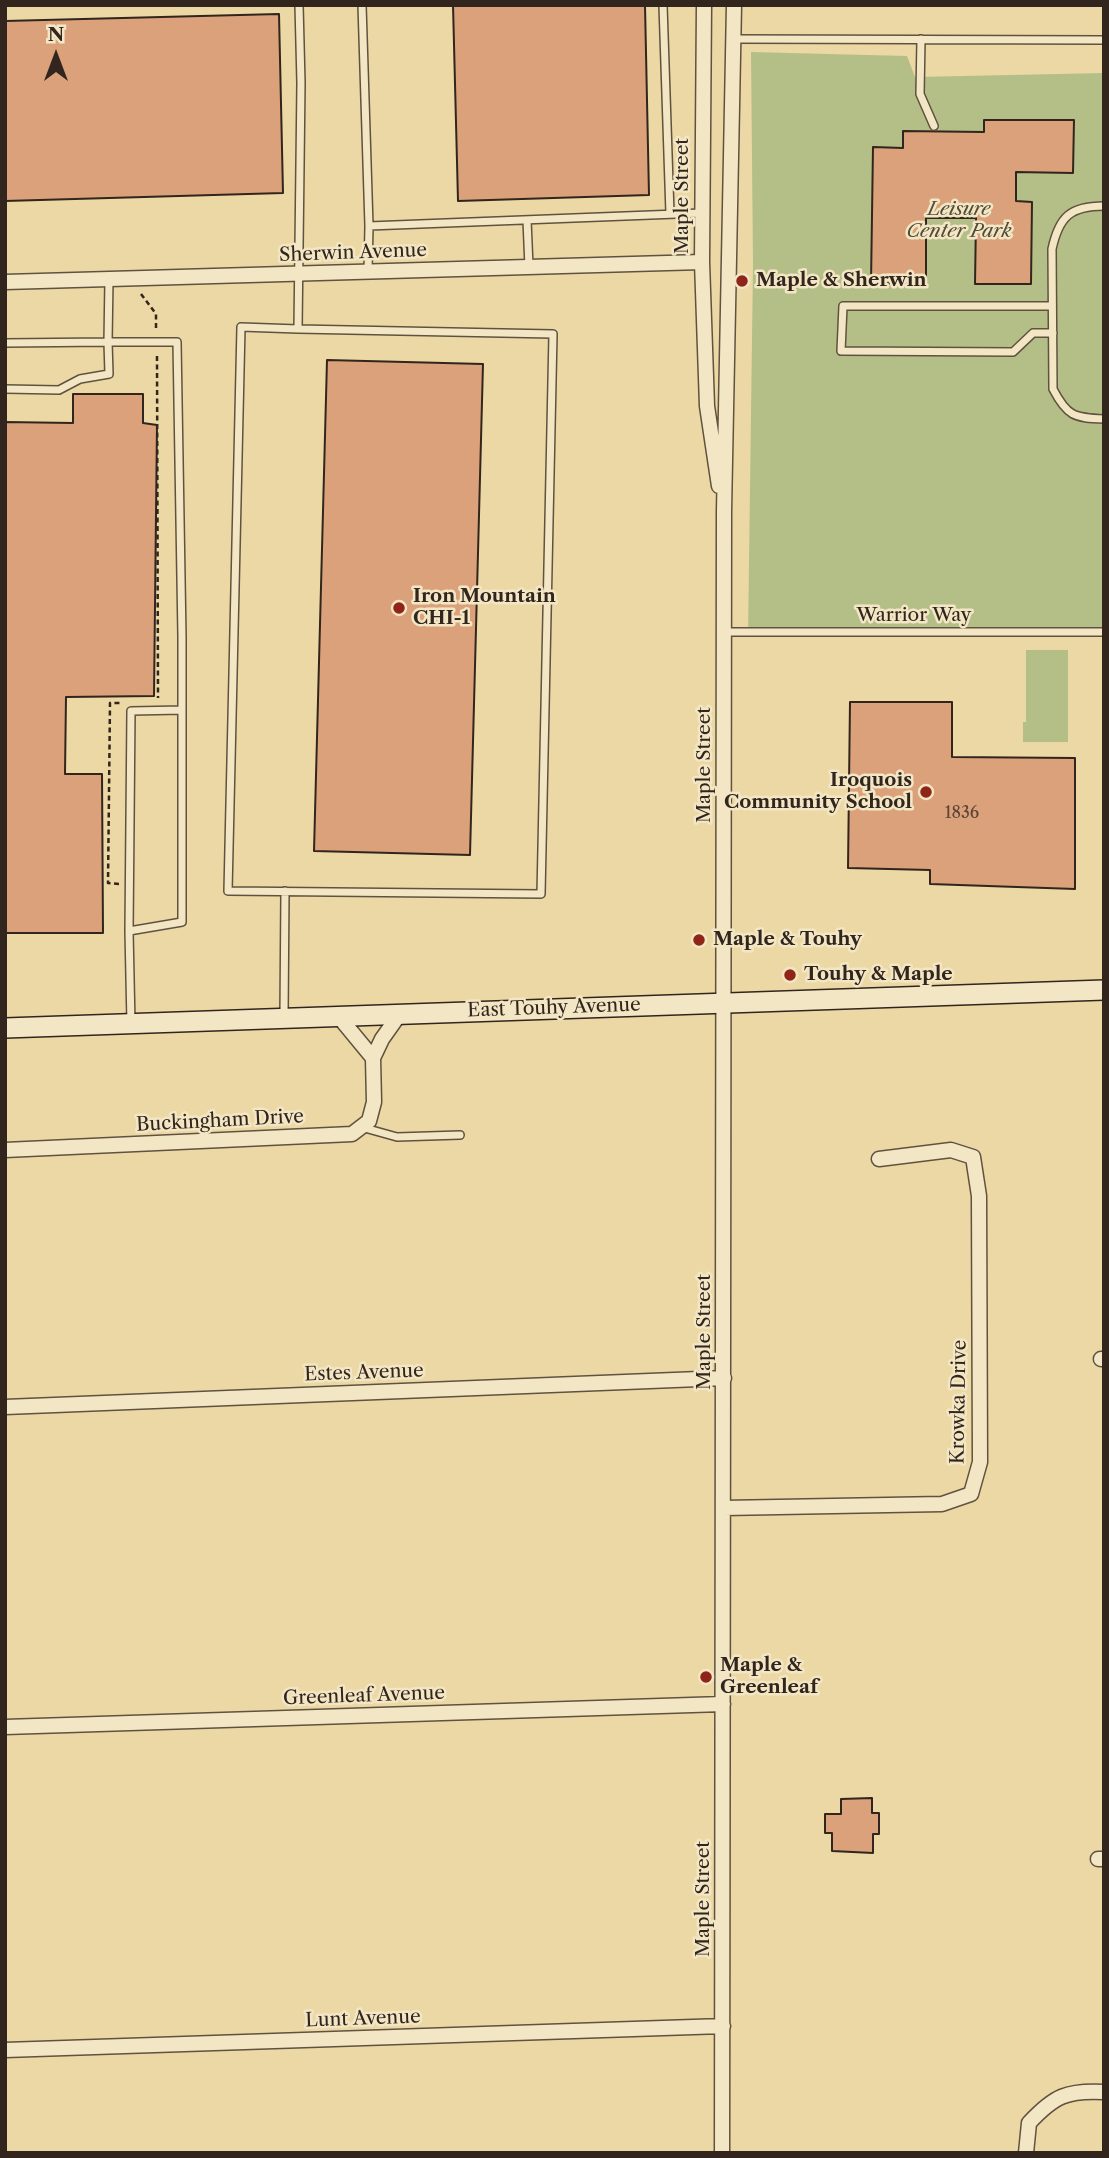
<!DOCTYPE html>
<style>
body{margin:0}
#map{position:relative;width:1109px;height:2158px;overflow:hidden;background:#ecd8a5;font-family:"Libre Caslon Text",serif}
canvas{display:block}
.frame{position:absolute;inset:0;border:7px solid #31251d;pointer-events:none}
.north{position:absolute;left:21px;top:21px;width:70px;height:70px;-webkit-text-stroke:5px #f3e6c4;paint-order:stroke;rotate:0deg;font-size:19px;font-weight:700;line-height:28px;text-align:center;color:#31251d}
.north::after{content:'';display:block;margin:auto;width:24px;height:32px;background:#31251d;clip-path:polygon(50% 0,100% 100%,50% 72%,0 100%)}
</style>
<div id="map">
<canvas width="1109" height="2158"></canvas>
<div class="frame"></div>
<div class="north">N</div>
</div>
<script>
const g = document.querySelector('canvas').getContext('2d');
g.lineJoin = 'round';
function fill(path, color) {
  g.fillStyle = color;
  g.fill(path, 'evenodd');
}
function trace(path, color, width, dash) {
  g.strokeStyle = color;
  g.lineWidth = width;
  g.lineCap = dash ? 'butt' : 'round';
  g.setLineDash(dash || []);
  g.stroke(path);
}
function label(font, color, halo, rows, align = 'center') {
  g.font = font + ' "Libre Caslon Text",serif';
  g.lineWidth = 5;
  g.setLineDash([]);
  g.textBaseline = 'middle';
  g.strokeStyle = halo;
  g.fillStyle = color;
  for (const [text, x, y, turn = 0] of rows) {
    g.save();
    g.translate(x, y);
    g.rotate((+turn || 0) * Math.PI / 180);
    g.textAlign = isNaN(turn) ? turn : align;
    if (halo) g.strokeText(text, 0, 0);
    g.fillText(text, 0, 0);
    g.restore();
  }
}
const green = new Path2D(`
 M751 52 907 56 915 77 1104 73 1102 434 1104 637H748L753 265Z
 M1026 650H1068V742H1023V722H1026Z`);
const building = new Path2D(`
 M453 5H645L649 195 458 201Z
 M279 14 283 193 5 201V21Z
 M984 120H1074L1073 173 1016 172V201L1032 202 1031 284H975L976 218H926V284L871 283 873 147 903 148V131L984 132Z
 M327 360 483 364 470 855 314 851Z
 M73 394H143V423L157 425 154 696 66 697 65 774H102L103 933H5V422L73 423Z
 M850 702H952V757L1075 758V889L930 884V870L848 868Z
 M872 1798V1813H879V1834H873V1853L832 1851V1833H825V1814H841V1799Z`);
const path = new Path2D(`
 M141 294 156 314V328
 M157 356 158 698
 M119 884 108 883 110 703H122`);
const service = new Path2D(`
 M362 5 369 226 368 271
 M663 5 670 214
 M733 39 1104 40
 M921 39 920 94 934 126
 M1104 206C1070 206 1059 217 1052 249L1053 389C1067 416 1074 418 1104 419
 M527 220 529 267
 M369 226 702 213
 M109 279 108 342H177L182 637V922L129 931 131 1024
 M1052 306H843L841 351 1013 352 1033 333H1053
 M298 329 553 334 541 894 228 891 241 327 298 329 301 83 299 5
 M5 343 108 342 109 374 80 379 59 390 5 389
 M724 632H1104
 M129 931 131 711 182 710
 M284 1015 285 891
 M361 1127 397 1137 460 1135`);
const minor = new Path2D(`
 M704 5 702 262 707 406 719 486
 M5 282 702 262
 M340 1018 373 1058
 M5 1150 352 1134 369 1121 374 1102 373 1058 382 1039 399 1015
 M1101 1359H1104
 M5 1407 724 1378
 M724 1508 942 1504 971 1494 980 1462 979 1196 973 1157 951 1150 879 1159
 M5 1727 723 1704
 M1098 1859H1104
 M5 2050 723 2026
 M722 2153 724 511 734 5
 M1026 2153 1029 2123C1054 2096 1067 2090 1104 2092`);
const secondary = new Path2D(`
 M5 1028 1104 990`);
const markers = [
 [742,281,7,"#8f2418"],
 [399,608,7,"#8f2418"],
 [926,792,7,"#8f2418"],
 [699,940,7,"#8f2418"],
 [790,975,7,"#8f2418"],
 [706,1677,7,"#8f2418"]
];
const numberNames = [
 ["1836",962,813]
];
const streetNames = [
 ["Maple Street",683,196,-90],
 ["Sherwin Avenue",353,253,-2],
 ["Warrior Way",914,616],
 ["Maple Street",705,765,-90],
 ["East Touhy Avenue",554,1008,-2],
 ["Buckingham Drive",220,1121,-3],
 ["Maple Street",705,1332,-90],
 ["Estes Avenue",364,1373,-2],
 ["Krowka Drive",959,1402,-89],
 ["Greenleaf Avenue",364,1696,-2],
 ["Maple Street",704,1899,-90],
 ["Lunt Avenue",363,2019,-2]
];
const parkNames = [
 ["Leisure",959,210],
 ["Center Park",959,232]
];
const poiNames = [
 ["Maple & Sherwin",756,281],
 ["Iron Mountain",413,597],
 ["CHI-1",413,619],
 ["Iroquois",912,781,"right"],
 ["Community School",912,803,"right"],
 ["Maple & Touhy",713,940],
 ["Touhy & Maple",804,975],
 ["Maple &",720,1666],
 ["Greenleaf",720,1688]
];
fill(green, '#b4bf88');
fill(building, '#daa17b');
trace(building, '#31251d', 2);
trace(service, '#60523f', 10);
trace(minor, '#60523f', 17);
trace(secondary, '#31251d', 22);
trace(path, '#31251d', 2.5, [5, 3.5]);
trace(service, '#f3e6c4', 7);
trace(minor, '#f3e6c4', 14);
trace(secondary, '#f3e6c4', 19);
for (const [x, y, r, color] of markers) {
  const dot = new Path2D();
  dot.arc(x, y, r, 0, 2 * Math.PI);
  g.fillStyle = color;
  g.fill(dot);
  trace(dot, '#f3e6c4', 2.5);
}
label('16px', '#5b4434', null, numberNames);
label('19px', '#31251d', '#f3e6c4', streetNames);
label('italic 19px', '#524c38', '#f3e6c4', parkNames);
label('bold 19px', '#31251d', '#f3e6c4', poiNames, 'left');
</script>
